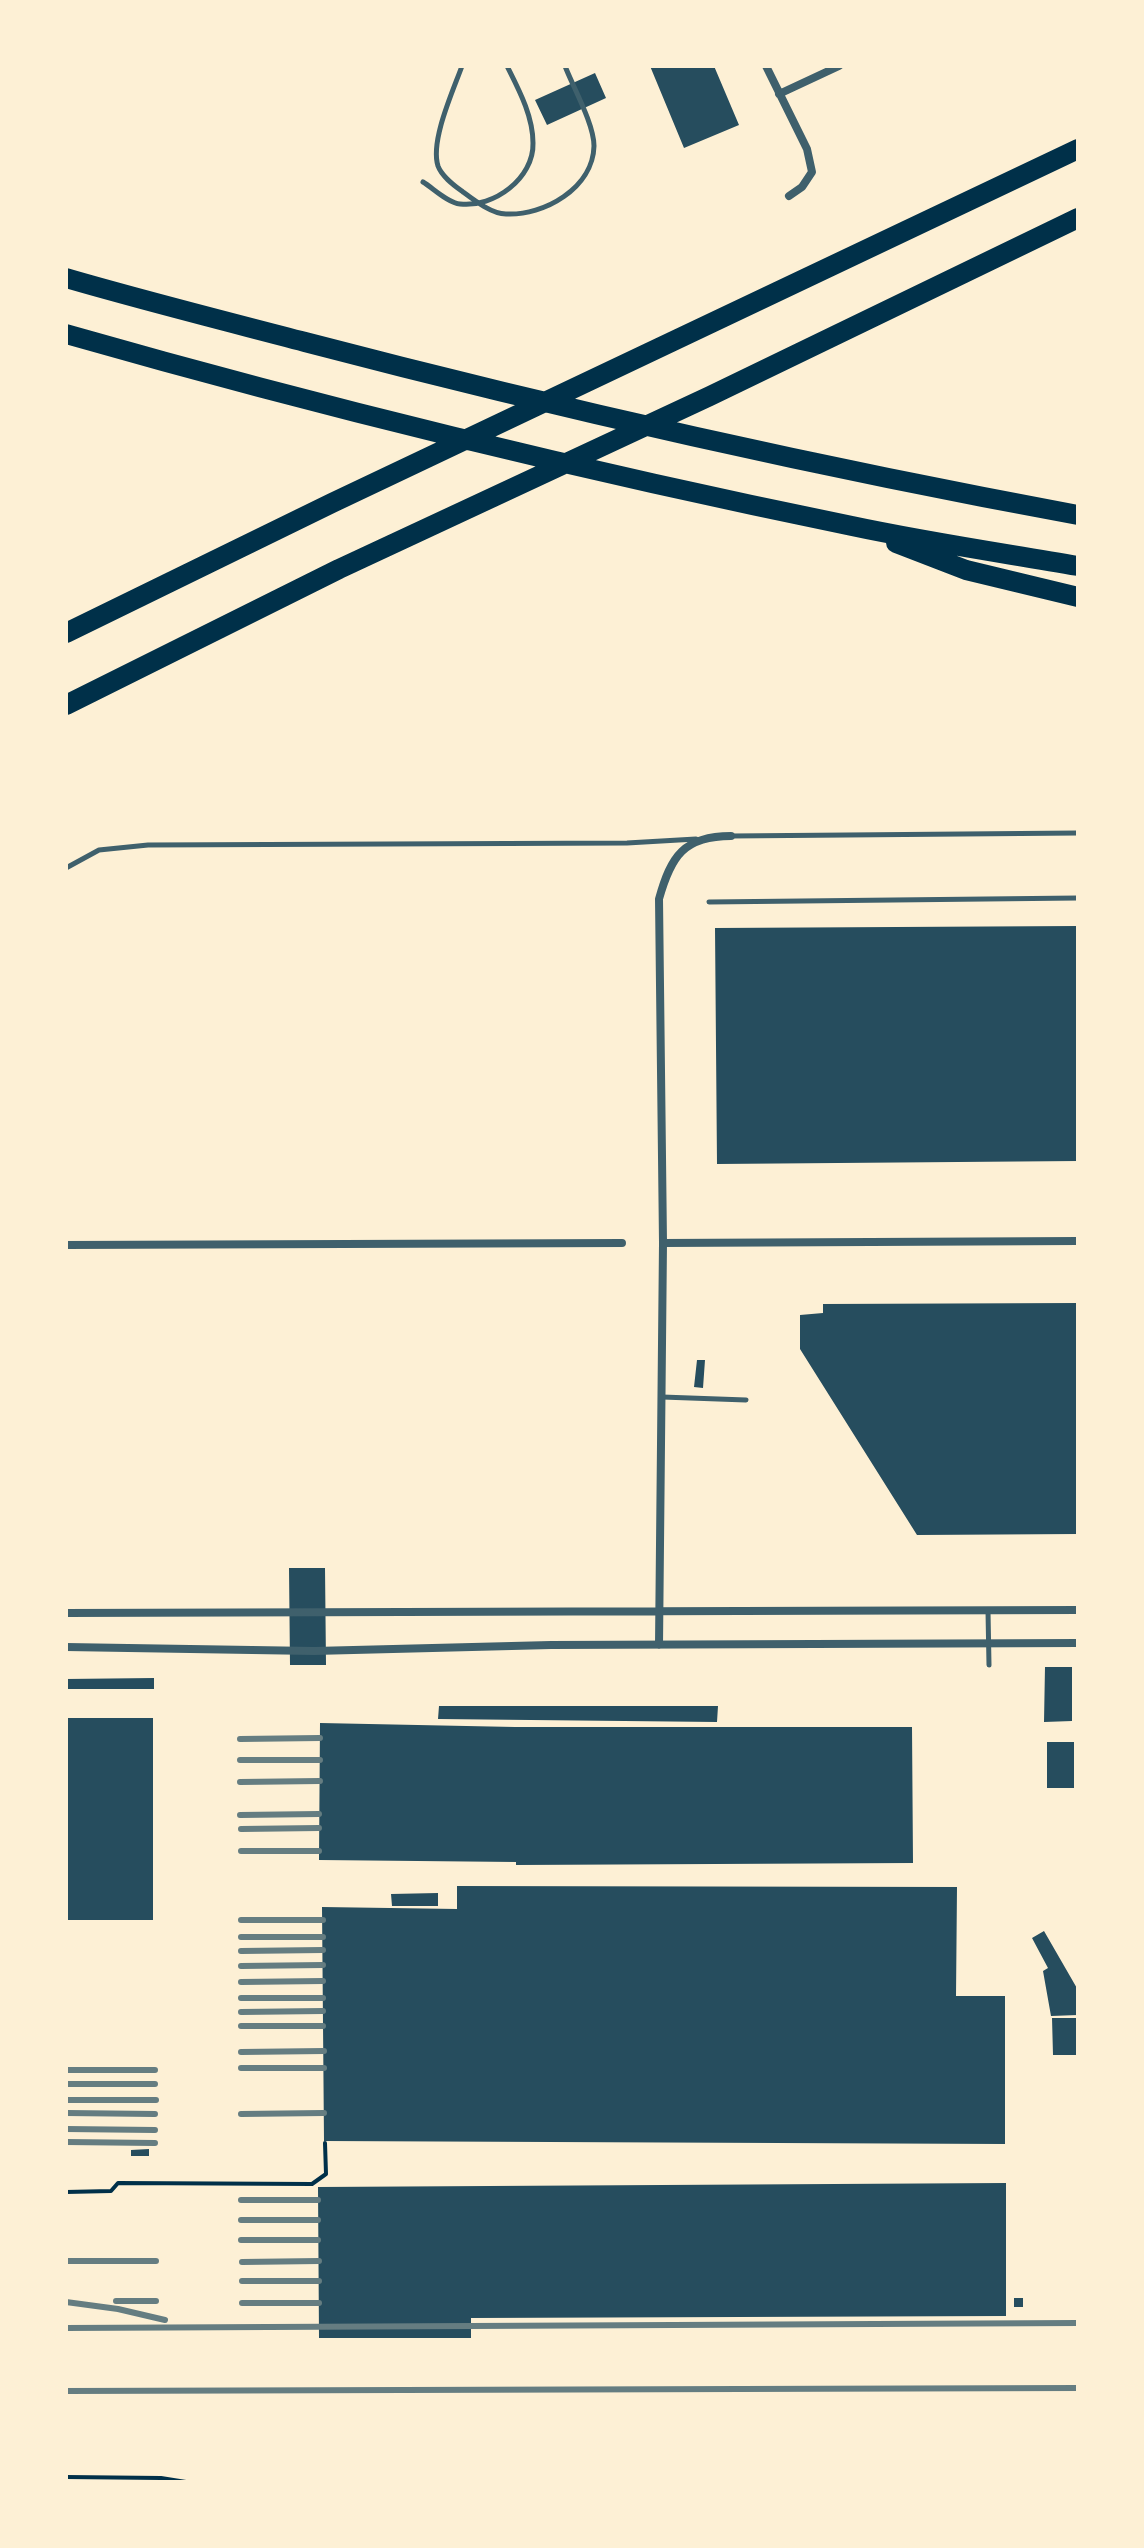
<!DOCTYPE html>
<style>
body{margin:0}
#map{position:relative;width:1144px;height:2548px;overflow:hidden;background:#fdf0d5;font-family:Overpass,sans-serif}
canvas{display:block}
.frame{position:absolute;inset:0;border:68px solid #fdf0d5;pointer-events:none}
</style>
<div id="map">
<canvas width="1144" height="2548"></canvas>
<div class="frame"></div>
</div>
<script>
const g = document.querySelector('canvas').getContext('2d');
g.lineJoin = 'round';
function fill(path, color) {
  g.fillStyle = color;
  g.fill(path, 'evenodd');
}
function trace(path, color, width, dash) {
  g.strokeStyle = color;
  g.lineWidth = width;
  g.lineCap = dash ? 'butt' : 'round';
  g.setLineDash(dash || []);
  g.stroke(path);
}
const building = new Path2D(`
 M650 66H714L739 125 684 148Z
 M595 73 606 98 547 125 535 100Z
 M1078 926V1161L717 1164 715 928Z
 M1078 1303V1534L917 1535 800 1349V1315L823 1313V1304Z
 M697 1360H705L703 1388 694 1387Z
 M289 1568H325L326 1665H290Z
 M1045 1667H1072V1721L1044 1722Z
 M154 1678V1689H66V1679Z
 M439 1706H718L717 1722 438 1719Z
 M66 1718H153V1920H66Z
 M320 1723 515 1727H912L913 1863 516 1865V1862L319 1860Z
 M1047 1742H1074V1788H1047Z
 M457 1886 957 1887 956 1996H1005V2144L324 2141 322 1907 457 1909Z
 M438 1893V1906H392L391 1894Z
 M1044 1931 1078 1990V2015L1051 2016 1043 1971 1048 1968 1032 1938Z
 M1052 2018H1078V2055H1053Z
 M149 2149V2156H131V2150Z
 M1006 2183V2316L471 2318V2338H319L318 2187Z
 M1014 2298H1023V2307H1014Z`);
const path = new Path2D(`
 M66 2192 111 2191 118 2183 312 2184 326 2174 325 2143
 M66 2477 161 2478 186 2482`);
const service = new Path2D(`
 M462 66C453 91 430 141 438 166 442 177 455 186 463 192 475 201 492 214 506 214 544 216 593 188 594 146 594 124 573 87 565 66
 M423 182C433 188 448 203 460 204 494 208 534 178 533 143 533 116 519 90 507 66
 M731 836 1078 833
 M66 868 99 850 148 845 627 843 696 839
 M709 902 1078 898
 M662 1397 746 1400
 M988 1611 989 1665`);
const minor = new Path2D(`
 M766 66 807 149 812 172 802 187 789 196
 M779 94 839 66
 M663 1243 1078 1241
 M66 1245 622 1243
 M66 1613 1078 1610
 M659 1645 663 1243 659 899C671 856 684 836 731 836
 M66 1647 314 1651 551 1645 1078 1643`);
const motorway = new Path2D(`
 M66 278C145 301 225 321 305 342 561 409 818 467 1078 515
 M66 334C325 408 588 472 852 526 927 542 1003 553 1078 566
 M896 543 966 570 1078 597
 M66 633 332 503 1078 149
 M66 705 339 569 710 396 1078 218`);
const rail = new Path2D(`
 M240 1739 320 1738
 M240 1760H320
 M240 1782 320 1781
 M240 1815 319 1814
 M241 1829 319 1828
 M241 1851H319
 M241 1920H323
 M241 1937H323
 M241 1951 323 1950
 M241 1966 323 1965
 M241 1982 323 1981
 M241 1998H323
 M241 2012 323 2011
 M241 2026H323
 M241 2052 324 2051
 M241 2068H324
 M66 2070H155
 M66 2084H155
 M66 2100H156
 M66 2113 155 2114
 M241 2114 324 2113
 M66 2129 155 2130
 M66 2142 155 2143
 M241 2200H318
 M241 2220H318
 M241 2240H318
 M66 2261H156
 M242 2262 319 2261
 M242 2281H319
 M116 2301H156
 M66 2302 118 2309 165 2320
 M242 2303H319
 M66 2328 1078 2323
 M66 2391 1078 2388`);
fill(building, '#264d5e');
trace(path, '#003049', 4);
trace(service, '#3f606c', 5);
trace(minor, '#3f606c', 8);
trace(motorway, '#003049', 20);
trace(rail, '#657d81', 6);
</script>
